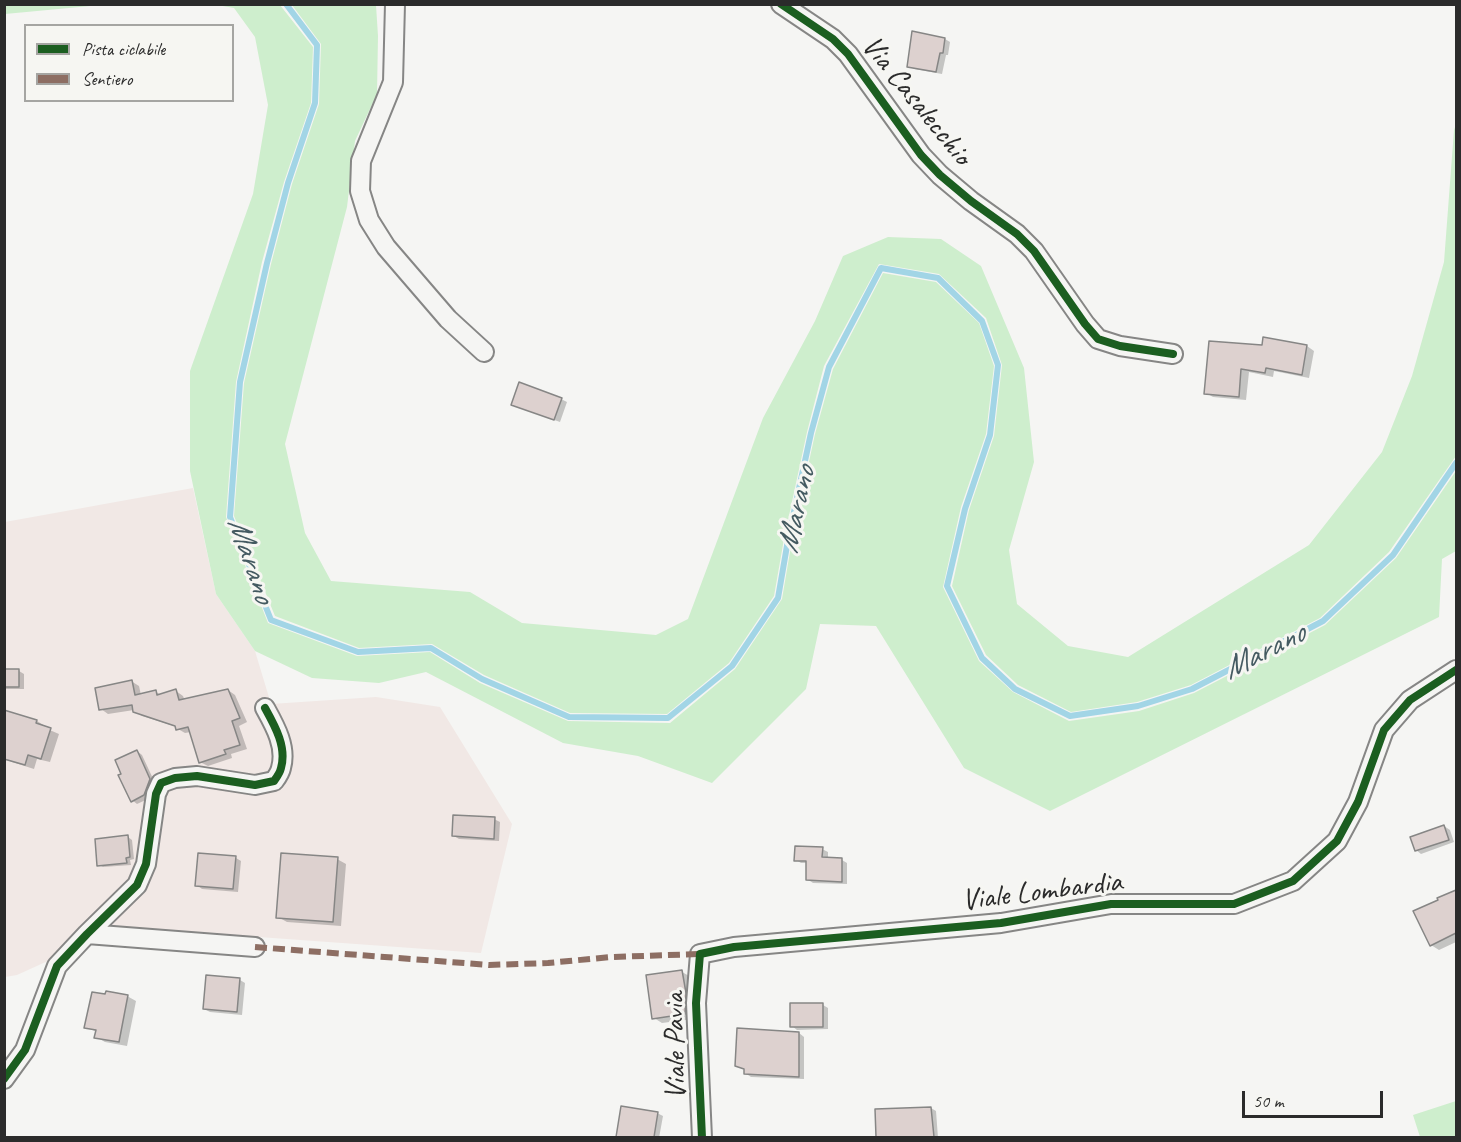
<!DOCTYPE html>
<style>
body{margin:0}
#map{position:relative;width:1461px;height:1142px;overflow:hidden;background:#f5f5f3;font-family:Caveat,sans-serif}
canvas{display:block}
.frame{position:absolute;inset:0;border:6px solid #2b2b2b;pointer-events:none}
.legend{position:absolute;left:24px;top:24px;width:210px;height:78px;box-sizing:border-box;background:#f6f6f2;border:2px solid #a5a5a2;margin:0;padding:8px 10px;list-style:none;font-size:18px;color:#2b2b2b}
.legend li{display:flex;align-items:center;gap:12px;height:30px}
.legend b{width:30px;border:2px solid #a5a5a2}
.scale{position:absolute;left:1242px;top:1091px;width:141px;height:27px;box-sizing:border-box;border:3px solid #2b2b2b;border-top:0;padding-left:8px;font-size:18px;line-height:21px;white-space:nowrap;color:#2b2b2b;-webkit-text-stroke:4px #f6f6f2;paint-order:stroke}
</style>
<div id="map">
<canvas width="1461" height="1142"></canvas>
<div class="frame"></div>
<ul class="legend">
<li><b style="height:8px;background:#1b5e20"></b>Pista ciclabile</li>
<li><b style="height:8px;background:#8d6e63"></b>Sentiero</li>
</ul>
<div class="scale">50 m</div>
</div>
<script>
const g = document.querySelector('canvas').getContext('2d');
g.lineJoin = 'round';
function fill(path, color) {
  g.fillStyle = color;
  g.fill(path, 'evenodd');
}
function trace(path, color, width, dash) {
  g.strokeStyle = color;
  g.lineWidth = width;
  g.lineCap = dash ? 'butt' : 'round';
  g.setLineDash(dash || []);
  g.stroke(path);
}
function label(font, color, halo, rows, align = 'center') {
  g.font = font + ' Caveat,sans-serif';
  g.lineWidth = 6;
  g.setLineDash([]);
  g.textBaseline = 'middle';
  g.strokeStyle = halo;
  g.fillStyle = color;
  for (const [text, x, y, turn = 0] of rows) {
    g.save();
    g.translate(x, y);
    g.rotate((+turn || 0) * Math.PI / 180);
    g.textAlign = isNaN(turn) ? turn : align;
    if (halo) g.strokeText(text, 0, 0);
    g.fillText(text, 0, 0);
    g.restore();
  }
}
const built = new Path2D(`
 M193 488 216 594 255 651 271 704 376 697 440 707 512 824 481 953 106 926 143 889 153 866 163 796 166 789 177 785 197 784 255 792 278 787 288 772 290 749 281 722 271 704 258 712 267 728 274 751 273 767 269 773 255 776 198 768 174 770 154 776 148 791 138 861 129 880 74 935 50 960 17 975 5 977V522Z`);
const green = new Path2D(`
 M5 4H101V5L5 14Z
 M217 5H280L313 47 311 103 284 182 262 262 236 382 226 517 268 623 357 656 430 652 480 683 568 721 670 723 735 669 782 599 792 540 815 434 833 369 883 273 936 282 979 323 994 366 986 434 961 507 943 587 979 661 1013 692 1069 721 1139 711 1194 693 1325 625 1396 558 1456 471V551L1442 559 1439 617 1050 811 964 768 876 626 820 624 806 689 712 783 638 756 563 743 426 672 379 683 312 678 255 651 216 594 190 471V371L253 194 268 105 255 37 234 8Z
 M292 5H376L378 36 377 94 355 141 347 207 285 444 305 533 331 581 470 592 522 623 656 635 688 619 763 418 815 321 843 256 888 237 941 239 981 266 1024 368 1034 462 1009 550 1017 604 1068 646 1128 657 1309 545 1382 452 1412 376 1444 262 1454 130 1456 124V456L1389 552 1320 618 1191 685 1137 702 1071 712 1018 685 986 655 952 586 969 510 994 436 1002 365 986 318 939 274 879 264 824 366 807 432 784 539 774 596 729 663 667 714 570 713 484 675 432 644 359 648 275 616 234 516 244 383 271 264 292 184 319 104 321 44Z
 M1456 1101V1137H1420L1413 1115Z`);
const shadow = new Path2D(`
 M913 33 945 39 950 42 948 55H946L942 74 914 69 909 66Z
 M1264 338 1307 346 1314 351 1309 378 1274 371 1273 377 1249 372 1246 400 1213 397 1206 393 1263 346Z
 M561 399 567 402 560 422 518 407Z
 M4 671H19L24 674V689H4Z
 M131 681 139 686 141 695 156 692 161 695 176 691 183 696 185 701 228 690 235 695 247 722 239 726 247 749 231 754 232 758 208 766 200 762 191 732 185 733 178 729 177 727 142 716 134 711V710L108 714 101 709Z
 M7 712 37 721 45 726V728L59 734 50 762 37 759 34 769 12 762 4 758Z
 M137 751 142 755 155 783 150 798 137 804 132 800Z
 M494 819 500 822 499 841 459 839 454 836Z
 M1444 826 1450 830 1454 842 1421 854 1416 850Z
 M128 837 132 840 134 859 130 860 131 865 103 867 99 865Z
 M822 849 828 852V859L842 860 847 863V884L813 883 807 879 808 863H801L796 860Z
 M236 858 241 861 238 892 202 889 197 885Z
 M337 859 346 864 341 926 287 922 278 917Z
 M1456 891V942L1439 950 1431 945 1440 901 1439 899Z
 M682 972 691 977 693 1019 662 1023 654 1018Z
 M240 980 245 983 242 1015 210 1012 204 1009Z
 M127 996 136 1001 127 1046 105 1042 96 1037 97 1032 86 1027Z
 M823 1005 828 1008V1029L797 1030 792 1026Z
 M799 1033 804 1037V1079L751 1077 745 1073V1070L737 1066Z
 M622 1107 657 1113 663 1116 659 1138 617 1137Z
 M931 1108 936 1111 938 1138H878L877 1110Z`);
const stream = new Path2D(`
 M286 4 317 45 315 103 288 183 267 263 240 382 230 517 271 620 358 652 431 648 482 679 569 717 668 718 732 666 778 598 788 540 811 433 829 367 881 268 938 278 982 321 998 365 990 435 965 509 947 586 982 658 1015 689 1070 716 1138 706 1192 689 1323 621 1393 555 1456 463`);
const building = new Path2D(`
 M912 31 945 38 943 53H940L936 72 907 67Z
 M1263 337 1307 345 1302 375 1266 368 1265 373 1241 369 1239 397 1204 394 1209 341 1262 345Z
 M519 382 562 398 554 420 511 405Z
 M4 669H19V687H4Z
 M132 680 135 695 156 690 157 695 176 689 179 700 228 689 240 718 232 721 240 745 224 750 226 754 199 763 188 727 176 730 175 726 133 712 132 705 99 710 95 688Z
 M4 710 37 720 36 723 51 728 41 759 28 755 25 765 4 759Z
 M137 750 150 779 144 795 131 802 118 775 121 774 115 760Z
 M453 815 495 817 494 839 452 836Z
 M1444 825 1449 840 1415 851 1410 837Z
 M128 835 130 857 126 858 127 863 97 866 95 839Z
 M795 846 823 847 822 857 842 858V882L806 880V861H794Z
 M198 853 236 856 233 889 195 886Z
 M281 853 338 857 333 922 276 918Z
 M1456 890V933L1430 946 1413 911 1438 900 1437 898Z
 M682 970 686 993 685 1014 652 1019 646 975Z
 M206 975 240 978 237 1012 203 1009Z
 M106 991 128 995 119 1042 94 1038 96 1030 84 1028 92 992 105 994Z
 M790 1003H823V1027H790Z
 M737 1028 799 1032V1077L744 1074V1069L735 1066Z
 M621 1106 658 1112 654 1137H616Z
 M931 1107 934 1137H876L875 1109Z`);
const street = new Path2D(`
 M395 4 393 82 361 161 360 191 369 220 386 247 448 319 484 352
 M781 4 833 39 848 54 921 155 940 175 971 201 1017 234 1034 251 1085 324 1098 339 1120 346 1173 354
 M87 934 255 947
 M4 1079 25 1050 57 966 87 934 137 885 146 864 156 794 161 783 175 778 197 776 255 785 274 781C277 777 280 773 281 768 287 747 275 726 265 708
 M702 1138 696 1003 700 954 734 947 1001 923 1111 904H1234L1293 881 1337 841 1358 802 1384 730 1410 700 1456 670`);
const quiet = new Path2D(`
 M255 947 489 965 548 963 611 957 700 954`);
const cycleway = new Path2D(`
 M781 4 833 39 848 54 921 155 940 175 971 201 1017 234 1034 251 1085 324 1098 339 1120 346 1173 354
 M4 1079 25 1050 57 966 87 934 137 885 146 864 156 794 161 783 175 778 197 776 255 785 274 781C277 777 280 773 281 768 287 747 275 726 265 708
 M702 1138 696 1003 700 954 734 947 1001 923 1111 904H1234L1293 881 1337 841 1358 802 1384 730 1410 700 1456 670`);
const streetNames = [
 ["Via Casalecchio",916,101,51],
 ["Viale Lombardia",1042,892,-7],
 ["Viale Pavia",676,1046,-91]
];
const waterNames = [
 ["Marano",797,510,-78],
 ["Marano",250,560,71],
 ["Marano",1264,652,-27]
];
fill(built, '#f1e8e5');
fill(green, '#ceeecd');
fill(shadow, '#0003');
trace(stream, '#a2d5e6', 6);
fill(building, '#ddd1cf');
trace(building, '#868685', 1.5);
trace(street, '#868685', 22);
trace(street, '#f5f5f3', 18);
trace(quiet, '#8d6e63', 6, [12, 6]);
trace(cycleway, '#1b5e20', 8);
label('30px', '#2b2b2b', '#f6f6f2', streetNames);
label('italic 32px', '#445a61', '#f6f6f2', waterNames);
</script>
